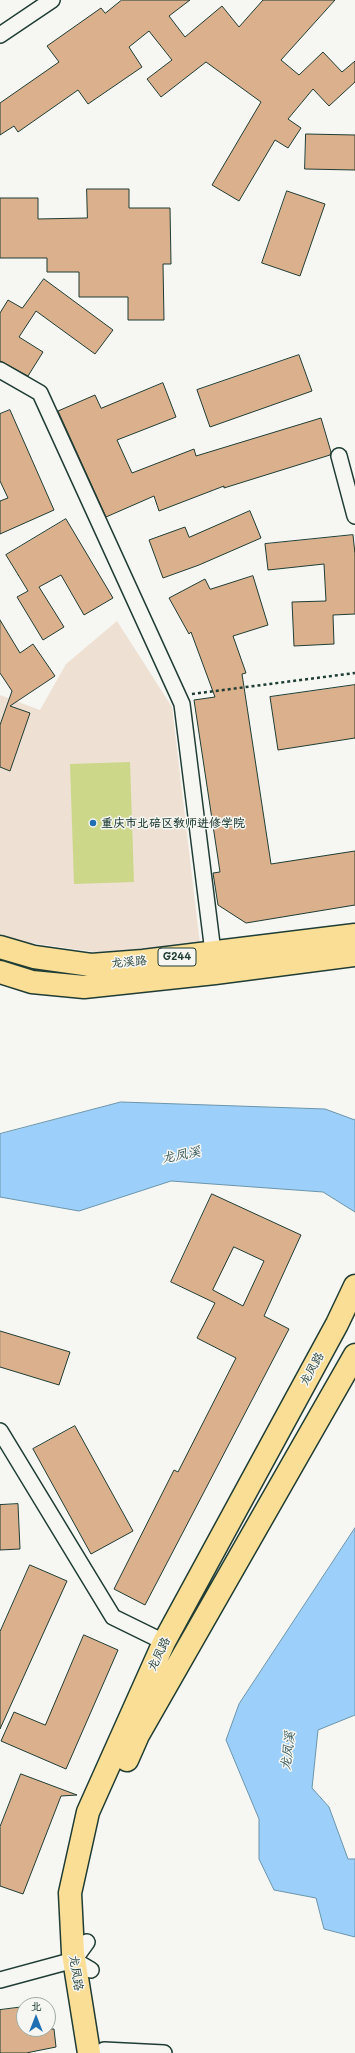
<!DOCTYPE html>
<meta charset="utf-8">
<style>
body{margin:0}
#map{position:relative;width:355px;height:2053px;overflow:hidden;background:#f6f6f2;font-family:Mali,"LXGW WenKai TC",sans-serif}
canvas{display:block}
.north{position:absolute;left:16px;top:1997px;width:40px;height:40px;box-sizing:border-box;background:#f6f6f2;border:1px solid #a0aca6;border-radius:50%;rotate:0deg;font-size:11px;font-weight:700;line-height:16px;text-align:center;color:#1f3d34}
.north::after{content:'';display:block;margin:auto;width:14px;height:18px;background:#1f6fb2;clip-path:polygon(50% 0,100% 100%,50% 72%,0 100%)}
</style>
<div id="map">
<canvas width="355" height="2053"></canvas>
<div class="north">北</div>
</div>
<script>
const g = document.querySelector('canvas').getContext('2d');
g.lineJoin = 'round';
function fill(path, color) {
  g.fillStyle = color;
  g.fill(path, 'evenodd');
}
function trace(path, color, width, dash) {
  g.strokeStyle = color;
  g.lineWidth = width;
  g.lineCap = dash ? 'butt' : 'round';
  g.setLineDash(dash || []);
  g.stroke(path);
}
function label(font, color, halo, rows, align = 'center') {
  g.font = font + ' Mali,"LXGW WenKai TC",sans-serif';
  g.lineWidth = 3;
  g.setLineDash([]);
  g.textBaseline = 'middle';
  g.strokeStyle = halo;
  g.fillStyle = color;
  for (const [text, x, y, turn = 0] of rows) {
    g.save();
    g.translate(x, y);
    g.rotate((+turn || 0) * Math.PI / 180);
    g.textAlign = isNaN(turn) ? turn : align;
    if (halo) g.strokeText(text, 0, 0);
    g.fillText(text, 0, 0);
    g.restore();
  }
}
const built = new Path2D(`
 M117 621 172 707 200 944 109 954 10 940 0 936V695L40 710 66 664Z`);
const green = new Path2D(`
 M130 762 134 882 74 884 70 764Z`);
const water = new Path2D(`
 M121 1102 325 1109 355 1120V1212L323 1192 171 1181 79 1211 0 1197V1134Z
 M355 1528V1715L318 1730 312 1788 329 1807 348 1859H355V1937L324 1929 316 1898 274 1890 259 1859V1819L226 1740 239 1704Z`);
const building = new Path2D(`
 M122 0H190L169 16 185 37 222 6 239 27 263 0H335L281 60 299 75 323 52 342 72 355 61V82L329 106 313 89 288 119 301 128 288 148 275 140 239 201 212 185 261 102 206 62 161 97 147 79 172 60 149 31 129 47 142 67 88 104 78 90 18 132 14 126 0 135V103L59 62 47 46 101 8 105 13Z
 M306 134 355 135V170L305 169Z
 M87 189H129V208H170L171 264H163L164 320H128V297H79V272H47V258H0V198H38V219L87 218Z
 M287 191 325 204 300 276 262 263Z
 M44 279 113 330 95 354 36 311 19 337 43 352 28 376 0 361V313L8 300 22 308Z
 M299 355 312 391 210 427 197 390Z
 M163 383 176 417 117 440 132 473 194 449 196 456 321 418 331 452 330 455 224 488V486L159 511 154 496 106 517 58 411 95 395 101 408Z
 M10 410 54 510 0 534V501L8 498 0 481V414Z
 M250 511 261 538 199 565 163 578 149 540 185 527 189 537Z
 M66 519 113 598 84 615 61 575 39 587 64 627 43 640 17 597 28 591 6 555Z
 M353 535 355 554V614L333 615 334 644 294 646 292 602 326 601 324 564 268 570 265 544Z
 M253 576 268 625 233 636 246 673 242 674 271 864 355 851V905L246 923 218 905 213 873 220 872 194 700 215 697 191 632 189 634 169 598 205 579 210 589Z
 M0 620 20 653 33 644 55 676 10 706 30 713 10 771 0 767V725L12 691 0 673Z
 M355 685V738L278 750 270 697Z
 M212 1194 301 1235 264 1316 289 1329 145 1605 114 1589 174 1470 178 1472 236 1358 197 1338 215 1303 171 1282ZM234 1247 264 1261 243 1306 213 1290Z
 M0 1331 70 1352 59 1385 0 1367Z
 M75 1426 133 1531 91 1554 33 1449Z
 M18 1504 20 1549 0 1550V1505Z
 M30 1565 67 1581 0 1729V1632Z
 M84 1635 118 1650 66 1769 1 1741 14 1712 45 1725Z
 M21 1774 77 1795 61 1796 23 1894 0 1886V1827Z
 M24 2007V2029H54L56 2047 26 2053H0V2010Z`);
const path = new Path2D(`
 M192 694 355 673`);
const minor = new Path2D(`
 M0 35 52 0
 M0 370 40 393 182 704 213 952
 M339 456 355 516
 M0 1431 113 1617 164 1642
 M74 1960 91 1970
 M0 1980 74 1960 87 1942
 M104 2050 164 2053`);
const primary = new Path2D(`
 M127 1760 138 1735 355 1355
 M89 2053 73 1953 70 1893 88 1812 164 1642 337 1324 355 1286`);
const trunk = new Path2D(`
 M0 947 34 957 91 965 143 961 355 935
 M0 972 32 982 84 987 215 973 355 955`);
const markers = [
 [93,823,4,"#1f6fb2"]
];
const shields = [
 [177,957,38]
];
const shieldNames = [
 ["G244",177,957]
];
const poiNames = [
 ["重庆市北碚区教师进修学院",101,823]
];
const streetNames = [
 ["龙溪路",129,962,-5],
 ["龙凤路",312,1369,-61],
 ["龙凤路",159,1654,-64],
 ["龙凤路",76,1973,81]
];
const waterNames = [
 ["龙凤溪",181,1155,-11],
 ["龙凤溪",288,1751,-83]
];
fill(built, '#eee1d3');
fill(green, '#ccd78a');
fill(water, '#9cd0fa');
trace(water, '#6a95ab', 1);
fill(building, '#dbb08c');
trace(building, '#1f3d34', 1);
trace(minor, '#1f3d34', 18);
trace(primary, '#1f3d34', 25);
trace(trunk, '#1f3d34', 25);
trace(path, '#1f3d34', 2.5, [3, 3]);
trace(minor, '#f6f6f2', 15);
trace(primary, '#fbde96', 22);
trace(trunk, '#fbde96', 22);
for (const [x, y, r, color] of markers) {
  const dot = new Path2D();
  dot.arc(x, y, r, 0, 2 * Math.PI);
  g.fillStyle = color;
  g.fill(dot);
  trace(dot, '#f6f6f2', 1.5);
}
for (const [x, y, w] of shields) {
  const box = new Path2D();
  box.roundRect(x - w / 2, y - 9, w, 18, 3);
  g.fillStyle = '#f6f6f2';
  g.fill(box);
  trace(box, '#1f3d34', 1);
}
label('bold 11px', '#1f3d34', null, shieldNames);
label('bold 12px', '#1f3d34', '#f6f6f2', poiNames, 'left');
label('12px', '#1f3d34', '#f6f6f2', streetNames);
label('italic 13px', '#385a5c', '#f6f6f2', waterNames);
</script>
